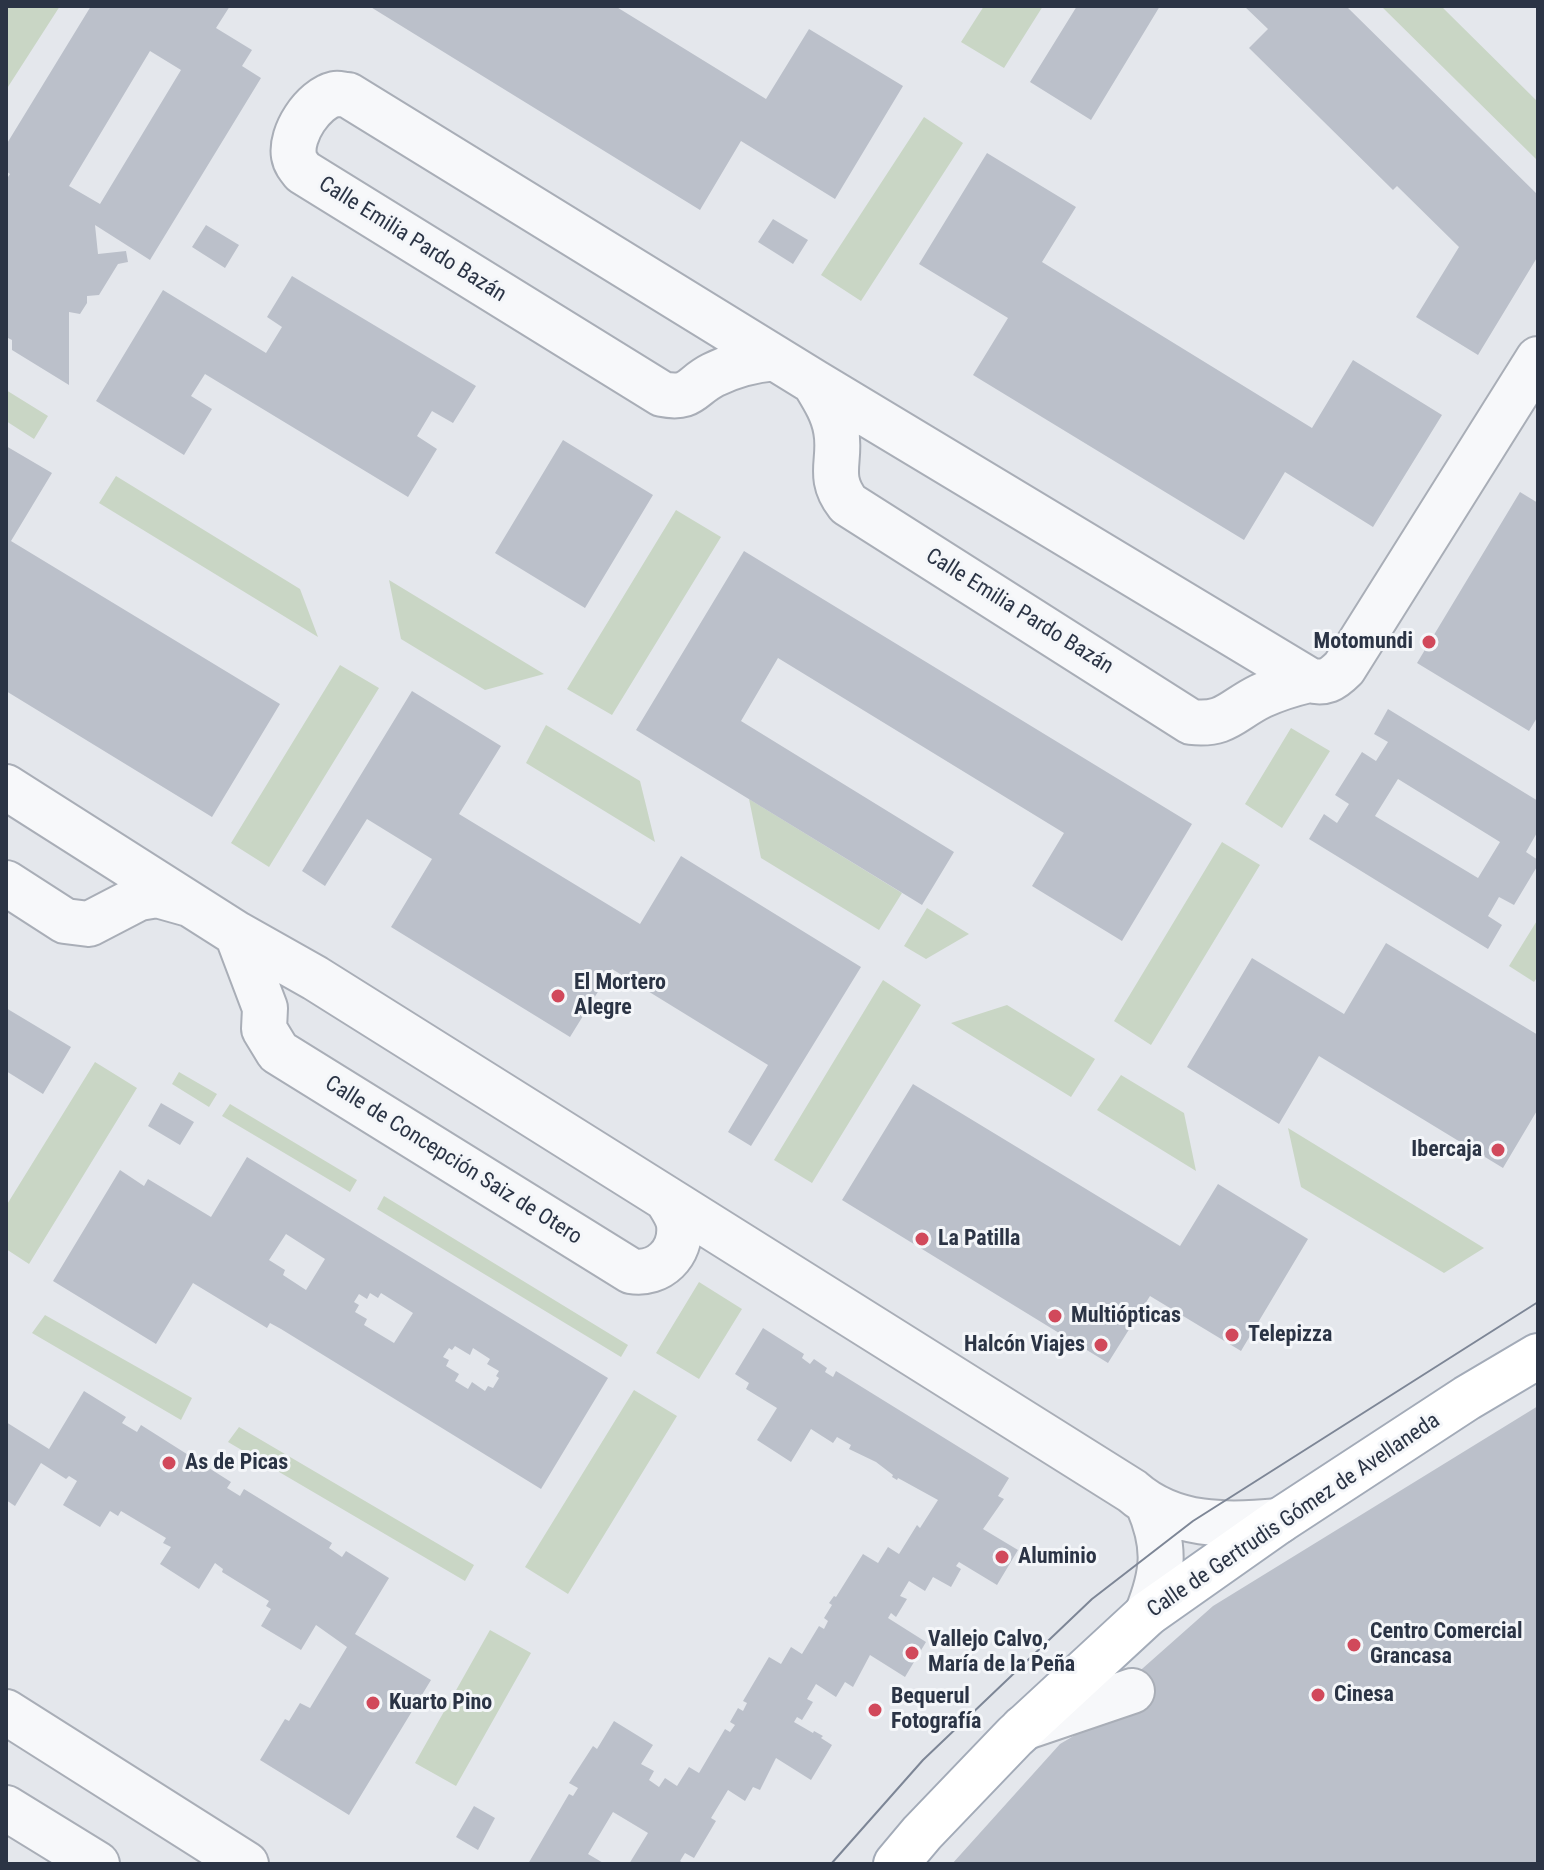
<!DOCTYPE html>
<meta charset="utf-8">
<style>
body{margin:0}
#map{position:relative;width:1544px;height:1870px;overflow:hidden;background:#e4e7ec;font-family:"Roboto Condensed",sans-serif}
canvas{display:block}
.frame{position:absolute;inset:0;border:8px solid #2b3445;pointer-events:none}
</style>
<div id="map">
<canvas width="1544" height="1870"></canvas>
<div class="frame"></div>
</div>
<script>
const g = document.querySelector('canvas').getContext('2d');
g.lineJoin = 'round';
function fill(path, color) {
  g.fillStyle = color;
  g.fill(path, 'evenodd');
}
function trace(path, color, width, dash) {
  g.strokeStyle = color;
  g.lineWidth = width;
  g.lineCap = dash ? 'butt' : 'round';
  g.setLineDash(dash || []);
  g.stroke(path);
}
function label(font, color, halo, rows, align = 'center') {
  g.font = font + ' "Roboto Condensed",sans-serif';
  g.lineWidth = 6;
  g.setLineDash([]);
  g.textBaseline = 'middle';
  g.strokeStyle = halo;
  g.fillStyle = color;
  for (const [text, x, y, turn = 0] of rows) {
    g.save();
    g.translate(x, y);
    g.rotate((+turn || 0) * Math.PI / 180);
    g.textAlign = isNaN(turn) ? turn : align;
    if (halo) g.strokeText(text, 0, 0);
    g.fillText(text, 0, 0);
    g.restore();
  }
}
const green = new Path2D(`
 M6 6H60L6 90Z
 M984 6H1043L1004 68 961 42Z
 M1381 6H1441L1538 102V161Z
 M924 117 963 143 861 301 821 275Z
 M6 390 48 416 34 439 6 421Z
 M116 476 300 589 318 637 99 503Z
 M676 510 721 537 612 715 567 689Z
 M389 580 544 674 485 690 401 639Z
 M340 665 379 688 269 867 231 843Z
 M546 725 640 781 655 842 526 763Z
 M1291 728 1330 751 1282 828 1245 804Z
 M749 799 902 893 879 930 761 858Z
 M1222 842 1260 865 1151 1045 1114 1021Z
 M927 908 969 934 926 959 904 946Z
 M1538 919V976L1534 982 1509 966Z
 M883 980 921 1005 812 1183 774 1160Z
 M1007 1005 1095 1059 1071 1097 951 1023Z
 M95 1062 137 1088 29 1264 6 1249V1206Z
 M179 1072 217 1094 209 1107 172 1084Z
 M1121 1075 1184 1113 1196 1171 1097 1110Z
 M230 1104 357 1180 350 1192 222 1116Z
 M1288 1128 1484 1248 1444 1273 1301 1187Z
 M384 1196 628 1345 621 1357 377 1209Z
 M699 1282 742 1309 699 1379 656 1353Z
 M45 1315 192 1398 181 1420 32 1333Z
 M634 1390 677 1416 568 1594 525 1567Z
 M239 1427 474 1565 465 1581 228 1442Z
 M490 1630 531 1653 456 1786 415 1763Z`);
const building = new Path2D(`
 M91 6H230L216 28 252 50 242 66 261 78 150 260 95 225 98 254 126 251 128 262 118 264 99 295 87 296V303L80 314 69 312V385L12 350V340L6 337V180L10 174 6 171V145ZM150 51 181 70 100 204 69 186Z
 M369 6H615L766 99 809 29 903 86 835 199 741 141 700 210Z
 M1077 6H1160L1091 120 1030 82Z
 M1244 6H1346L1538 195V256L1478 355 1416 317 1459 247 1397 186 1393 190 1249 48 1268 29Z
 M987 153 1076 207 1042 262 1312 428 1353 360 1442 415 1373 527 1285 472 1244 540 973 375 1008 318 919 264Z
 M773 219 808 240 793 264 758 242Z
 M206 225 239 245 225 268 192 247Z
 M292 276 476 386 453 423 432 411 417 436 437 449 408 497 205 374 191 396 212 409 184 455 96 401 163 290 266 353 282 327 267 317Z
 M563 440 653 495 585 608 495 553Z
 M6 446 52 473 11 541 280 704 212 817 6 691Z
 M1520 492 1538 503V716L1529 731 1417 663Z
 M744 551 1192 824 1122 941 1032 886 1064 833 778 658 741 721 954 852 922 905 636 730Z
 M412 691 501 746 459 814 640 924 681 856 861 967 751 1146 728 1132 768 1065 612 969 570 1037 391 927 432 859 367 819 325 886 302 871Z
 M1388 709 1538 801V831L1526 852 1538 860V865L1514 905 1499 897 1488 916 1502 925 1488 949 1309 839 1324 814 1337 823 1349 804 1335 795 1362 752 1376 761 1388 742 1374 734ZM1398 779 1500 842 1478 878 1375 816Z
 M1386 943 1538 1035V1109L1503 1168 1319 1056 1279 1124 1187 1067 1252 958 1344 1014Z
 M6 1008 71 1047 43 1094 6 1071Z
 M913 1084 1180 1246 1218 1184 1308 1239 1241 1351 1150 1296 1108 1363 842 1200Z
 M161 1103 194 1122 180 1145 148 1126Z
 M247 1157 608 1378 541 1489 281 1329 270 1323 267 1328 193 1283 156 1344 53 1281 120 1170 144 1186 148 1179 211 1217ZM286 1234 325 1259 306 1290 283 1275 285 1270 269 1260ZM370 1293 378 1298 381 1293 413 1313 394 1343 364 1325 367 1319 355 1312 359 1305 354 1302 359 1294 367 1299ZM455 1346 470 1355 473 1348 490 1359 487 1364 499 1371 496 1376 499 1378 493 1388 488 1386 485 1391 472 1382 468 1389 455 1381 459 1374 446 1366 449 1360 443 1357 449 1348 452 1350Z
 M763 1328 804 1354 802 1358 810 1364 814 1359 827 1368 825 1372 833 1377 836 1371 1009 1478 998 1496 1004 1499 983 1529 1018 1550 997 1585 959 1562 956 1566 961 1569 951 1587 933 1577 925 1591 909 1581 900 1596 907 1599 896 1617 891 1613 888 1618 926 1642 905 1677 870 1655 853 1687 845 1682 836 1697 816 1684 807 1699 813 1702 802 1720 797 1717 794 1722 813 1733 814 1731 823 1736 821 1738 832 1745 811 1780 776 1758 760 1790 753 1787 745 1801 728 1790 711 1818 716 1821 694 1858 685 1853 680 1861 684 1864H629L648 1833 613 1812 588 1854 605 1864H528L569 1794 573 1796 578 1788 569 1783 593 1746 597 1749 614 1721 653 1745 641 1764 654 1771 649 1780 659 1787 665 1778 677 1786 689 1767 699 1773 725 1729 730 1732 735 1725 730 1722 738 1708 743 1711 747 1703 743 1701 769 1657 781 1664 791 1647 802 1654 819 1626 824 1629 828 1621 824 1618 832 1605 829 1603 834 1596 836 1597 863 1554 878 1563 888 1547 899 1554 917 1525 920 1528 938 1500 898 1478 897 1480 892 1477 893 1475 876 1462 849 1449 851 1445 837 1437 833 1443 811 1429 791 1462 757 1440 777 1408 746 1389 749 1383 735 1374Z
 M84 1391 126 1417 122 1423 137 1432 141 1425 231 1482 227 1488 240 1496 244 1489 332 1543 329 1548 342 1557 346 1551 389 1578 355 1634 431 1680 349 1815 260 1760 285 1719 289 1721 300 1703 310 1708 347 1647 316 1625 301 1650 261 1626 271 1609 266 1606 269 1601 222 1572 223 1569 215 1563 199 1589 160 1564 171 1547 163 1543 166 1538 121 1511 118 1516 110 1511 100 1527 63 1505 77 1481 69 1476 66 1479 41 1463 15 1506 6 1500V1422L49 1449Z
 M1538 1406V1864H952L1060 1744 1136 1699 1125 1684 1213 1606Z
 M474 1806 495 1818 478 1850 456 1837Z`);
const minor = new Path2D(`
 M775 358C752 360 733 365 713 375 691 386 692 400 662 394L303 172C299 167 295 162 294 156 290 134 313 99 335 94 339 93 343 95 348 95L814 382 1309 680C1325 684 1332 680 1344 668L1538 359
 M814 382C823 397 833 412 836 430 842 460 826 476 848 504L1191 722C1226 726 1232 710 1261 696 1276 689 1292 684 1309 680
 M6 787 237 934 315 978 1132 1491C1173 1527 1227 1526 1279 1521
 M6 883 65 921 89 924 139 898 157 895 189 904
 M237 934 265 1008 264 1029 278 1052 631 1271C659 1276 682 1253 679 1225 678 1216 672 1208 668 1201
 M1147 1614C1164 1572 1166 1546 1148 1504
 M6 1712 246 1864
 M1023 1728 1132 1691
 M6 1808 97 1864`);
const major = new Path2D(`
 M896 1864 922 1833 1015 1736 1147 1614 1279 1521 1467 1398 1538 1356`);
const tram = new Path2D(`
 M831 1864 923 1760 1092 1599 1193 1521 1538 1302`);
const markers = [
 [1429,642,8,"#d1495b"],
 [558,996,8,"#d1495b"],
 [1498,1150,8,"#d1495b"],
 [922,1239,8,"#d1495b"],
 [1055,1316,8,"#d1495b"],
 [1232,1335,8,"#d1495b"],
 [1101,1345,8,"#d1495b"],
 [169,1463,8,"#d1495b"],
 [1002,1557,8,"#d1495b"],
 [1354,1645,8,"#d1495b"],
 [912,1653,8,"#d1495b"],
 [1318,1695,8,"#d1495b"],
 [373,1703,8,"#d1495b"],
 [875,1710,8,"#d1495b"]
];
const streetNames = [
 ["Calle Emilia Pardo Bazán",412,240,32],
 ["Calle Emilia Pardo Bazán",1019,612,32],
 ["Calle de Concepción Saiz de Otero",453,1161,32],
 ["Calle de Gertrudis Gómez de Avellaneda",1294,1516,-34]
];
const poiNames = [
 ["Motomundi",1413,642,"right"],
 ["El Mortero",574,983],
 ["Alegre",574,1008],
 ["Ibercaja",1482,1150,"right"],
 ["La Patilla",938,1239],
 ["Multiópticas",1071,1316],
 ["Telepizza",1248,1335],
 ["Halcón Viajes",1085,1345,"right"],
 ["As de Picas",185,1463],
 ["Aluminio",1018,1557],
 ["Centro Comercial",1370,1632],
 ["Grancasa",1370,1657],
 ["Vallejo Calvo,",928,1640],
 ["María de la Peña",928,1665],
 ["Cinesa",1334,1695],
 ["Bequerul",891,1697],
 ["Fotografía",891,1722],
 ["Kuarto Pino",389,1703]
];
fill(green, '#c9d6c5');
fill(building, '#bbc0ca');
trace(minor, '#a9aeb7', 48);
trace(major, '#a3abb8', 48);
trace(minor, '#f7f8fa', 44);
trace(major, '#fff', 44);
trace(tram, '#7d8696', 2);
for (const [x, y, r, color] of markers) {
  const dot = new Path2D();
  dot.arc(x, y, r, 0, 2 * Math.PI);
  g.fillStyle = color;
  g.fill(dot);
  trace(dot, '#f4f6f9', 3);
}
label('22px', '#2b3445', '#f4f6f9', streetNames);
label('bold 22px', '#2b3445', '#f4f6f9', poiNames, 'left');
</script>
